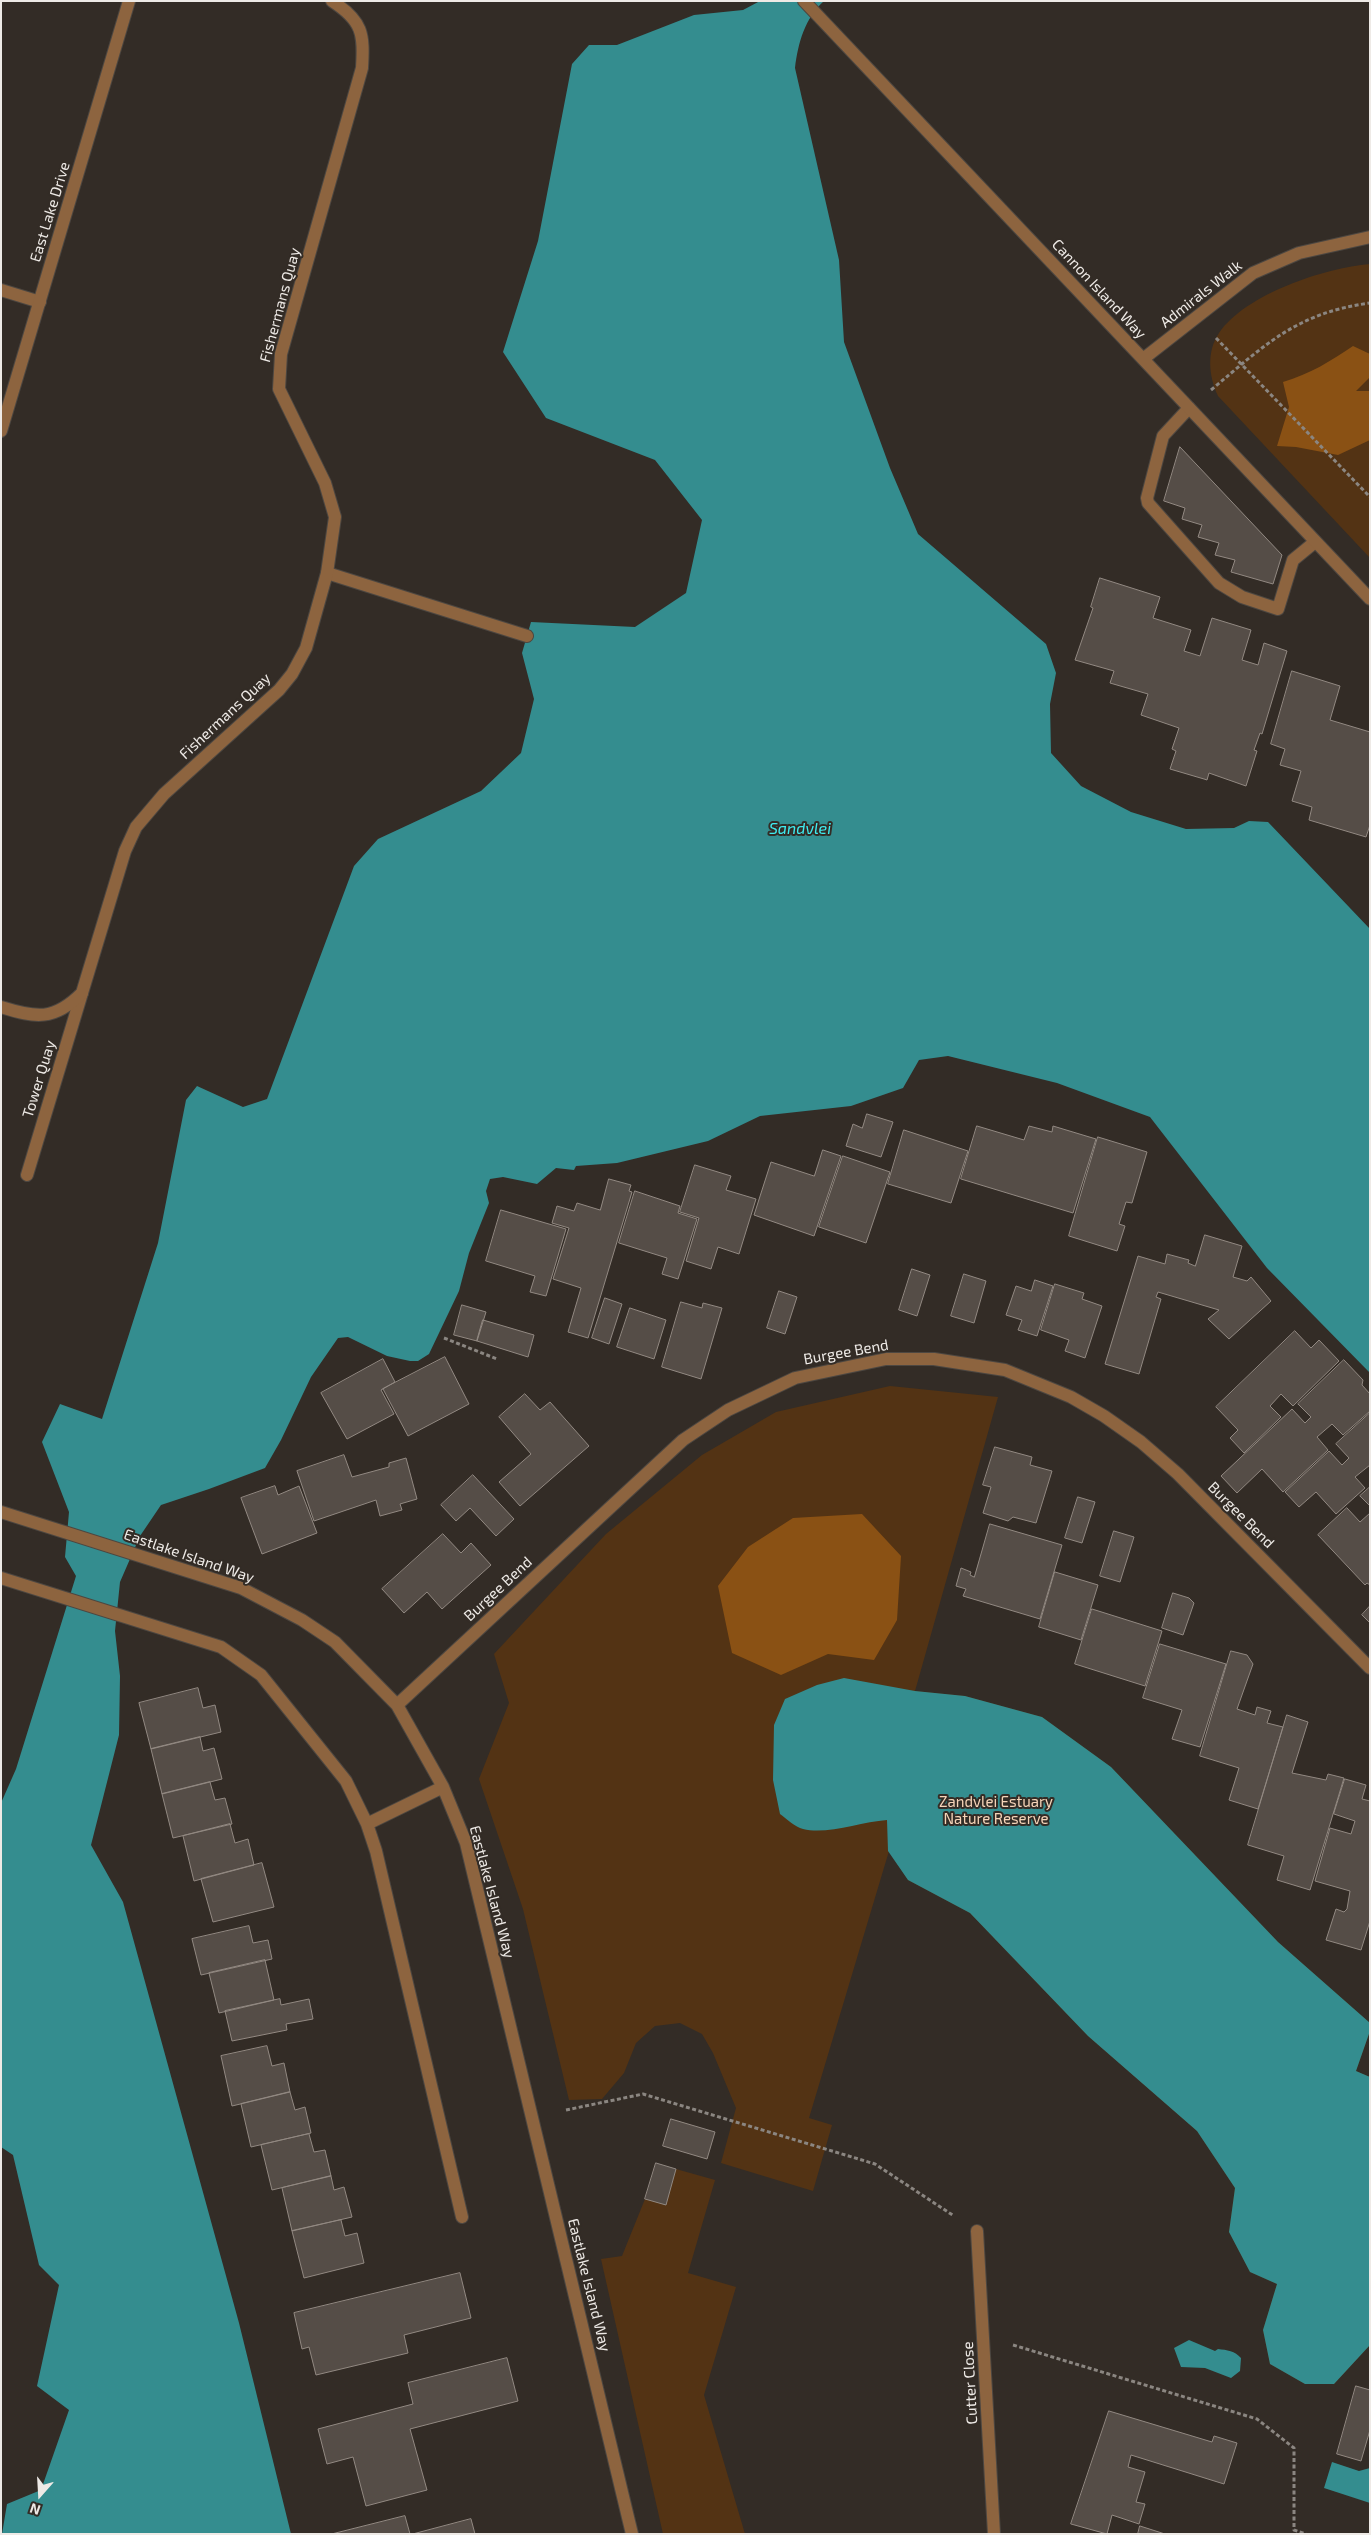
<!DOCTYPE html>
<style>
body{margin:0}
#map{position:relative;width:1371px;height:2535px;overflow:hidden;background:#332c26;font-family:"Exo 2",sans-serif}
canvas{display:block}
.frame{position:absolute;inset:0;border:2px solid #eeeae6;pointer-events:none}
.north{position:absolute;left:15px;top:2470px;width:50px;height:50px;-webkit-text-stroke:4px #332c26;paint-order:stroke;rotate:199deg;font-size:14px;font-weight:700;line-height:20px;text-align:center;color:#eeeae6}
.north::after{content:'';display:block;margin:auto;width:18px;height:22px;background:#eeeae6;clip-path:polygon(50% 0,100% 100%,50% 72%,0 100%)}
</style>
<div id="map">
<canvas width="1371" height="2535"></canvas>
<div class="frame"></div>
<div class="north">N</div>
</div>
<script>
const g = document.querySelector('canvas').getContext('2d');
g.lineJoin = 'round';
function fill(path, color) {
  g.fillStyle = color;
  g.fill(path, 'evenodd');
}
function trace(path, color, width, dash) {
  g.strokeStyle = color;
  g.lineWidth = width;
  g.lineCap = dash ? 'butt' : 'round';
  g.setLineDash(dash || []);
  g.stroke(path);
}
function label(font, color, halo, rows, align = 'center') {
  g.font = font + ' "Exo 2",sans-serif';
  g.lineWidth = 4;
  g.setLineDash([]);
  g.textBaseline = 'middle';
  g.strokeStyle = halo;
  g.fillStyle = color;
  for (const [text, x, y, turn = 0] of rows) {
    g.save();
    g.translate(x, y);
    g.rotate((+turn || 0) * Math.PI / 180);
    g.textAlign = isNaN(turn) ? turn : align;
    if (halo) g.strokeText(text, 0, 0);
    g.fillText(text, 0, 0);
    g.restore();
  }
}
const green = new Path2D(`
 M1370 264V558L1218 396C1209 377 1206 352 1219 333 1246 294 1324 268 1370 264Z
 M890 1386 998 1397 915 1691 965 1696 1042 1717 1111 1767 1278 1942 1370 2023V2031L1356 2071 1370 2077V2345L1334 2384H1305L1270 2364 1263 2330 1277 2284 1250 2272 1229 2232 1235 2188 1197 2131 1088 2036 970 1913 908 1880 889 1851 809 2118 832 2125 813 2191 721 2163 736 2108 713 2053 702 2034 680 2023 655 2026 636 2043 624 2073 602 2099 569 2100 523 1909 479 1779 509 1703 494 1654 606 1534 702 1455 776 1412Z
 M676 2169 715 2180 688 2273 736 2287 704 2395 745 2534H663L601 2259 622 2256 645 2199 666 2205Z`);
const forest = new Path2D(`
 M1353 346 1370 354V377L1356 391H1370V440L1338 455 1296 447 1277 446 1289 407 1283 382C1310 374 1331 361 1353 346Z
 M862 1514 901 1556 897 1620 874 1660 828 1654 781 1675 732 1653 718 1586 748 1547 793 1518Z`);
const water = new Path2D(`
 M760 1H824C805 18 798 43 795 68L839 260 844 342 890 468 918 534 1046 644 1056 673 1050 704 1051 753 1081 786 1131 812 1186 829 1234 828 1249 821 1268 822 1370 929V1373L1267 1268 1150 1117 1057 1083 948 1056 919 1060 903 1088 851 1106 760 1116 708 1141 617 1163 576 1166 574 1170 556 1168 537 1184 503 1177 490 1179 486 1191 489 1203 469 1253 459 1291 429 1354 418 1361H410L387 1356 348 1337 338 1338 311 1377 281 1440 265 1468 209 1489 161 1505 140 1536 120 1582 115 1631 120 1676 119 1735 91 1845 123 1902 239 2323 291 2534H2L7 2504 41 2490 69 2410 37 2386 59 2285 39 2265 13 2155 1 2147V1803L16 1769 76 1576 65 1557 69 1512 42 1442 60 1404 102 1419 158 1243 186 1100 197 1086 243 1107 267 1099 354 866 378 839 481 791 521 753 534 699 522 653 531 622 635 627 686 593 702 520 655 460 546 418 503 352 538 241 572 64 589 45H617L694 15 743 10Z
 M844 1678 915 1691 965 1696 1042 1717 1111 1767 1278 1942 1370 2023V2031L1356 2071 1370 2077V2345L1334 2384H1305L1270 2364 1263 2330 1277 2284 1250 2272 1229 2232 1235 2188 1197 2131 1088 2036 970 1913 908 1880 888 1851 887 1820C860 1822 827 1835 803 1829 795 1827 787 1819 780 1814L773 1780 774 1725 785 1699 817 1685Z
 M1189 2340 1215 2351 1218 2349C1227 2350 1235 2351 1241 2358L1240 2371 1231 2378 1205 2368 1181 2367 1174 2348Z
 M1332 2462 1359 2471 1370 2468V2503L1324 2488Z`);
const building = new Path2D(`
 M1180 447 1282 555 1273 584 1231 572 1235 560 1215 555 1219 543 1198 537 1202 525 1182 519 1185 508 1164 501Z
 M1100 578 1160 597 1153 618 1191 630 1184 651 1200 656 1212 618 1251 630 1242 660 1258 665 1264 643 1287 651 1262 734 1260 733 1254 750 1257 751 1246 786 1209 773 1207 780 1204 779 1170 769 1176 751 1172 749 1179 728 1141 715 1148 694 1110 683 1114 671 1075 660 1093 608 1091 607Z
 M1292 671 1340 686 1330 720 1370 732V825L1366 837 1309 820 1312 807 1292 801 1301 771 1280 765 1285 749 1271 744Z
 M867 1114 893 1122 881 1157 846 1146 853 1124 862 1128Z
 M977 1126 1024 1140 1029 1126 1052 1132 1053 1126 1096 1139 1073 1213 961 1179Z
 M904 1130 968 1151 951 1203 888 1184Z
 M1098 1137 1147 1152 1132 1203 1126 1202 1119 1224 1125 1226 1117 1251 1069 1236Z
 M823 1150 841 1156 814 1236 754 1215 771 1162 814 1176Z
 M843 1156 890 1172 866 1243 819 1227Z
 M695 1165 731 1176 726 1190 756 1199 739 1254 718 1247 711 1269 686 1261 699 1218 680 1212Z
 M609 1179 631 1185 629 1191 632 1192 588 1338 568 1332 581 1288 553 1279 569 1228 552 1223 557 1206 574 1211 577 1203 600 1210Z
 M635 1191 680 1206 678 1213 697 1219 678 1279 662 1274 667 1258 619 1243Z
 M501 1210 566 1229 546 1296 530 1292 535 1276 486 1261Z
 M1205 1235 1242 1246 1233 1277 1247 1281 1251 1277 1271 1301 1229 1339 1208 1319 1219 1310 1158 1292 1156 1297 1161 1299 1139 1374 1105 1364 1138 1256 1165 1264 1167 1254 1189 1260 1188 1263 1195 1266Z
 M912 1269 930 1275 917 1316 899 1310Z
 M964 1274 986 1281 974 1323 951 1316Z
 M1035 1280 1053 1286 1037 1336 1018 1330 1022 1320 1006 1315 1016 1286 1031 1291Z
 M1055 1284 1084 1293 1082 1299 1102 1306 1085 1358 1065 1351 1069 1340 1041 1330Z
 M779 1291 797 1297 785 1334 767 1328Z
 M605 1298 622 1304 609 1344 592 1338Z
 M681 1302 702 1308 703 1303 722 1308 701 1379 662 1367Z
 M462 1305 486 1312 477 1341 454 1335Z
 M630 1308 666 1320 654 1359 617 1347Z
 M483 1320 534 1335 528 1357 477 1341Z
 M1295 1331 1311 1348 1319 1340 1339 1361 1293 1406 1281 1394 1270 1406 1281 1417 1244 1453 1230 1438 1238 1430 1216 1407Z
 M445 1357 469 1404 408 1436 383 1389Z
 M383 1359 395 1382 381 1390 394 1414 347 1439 321 1393Z
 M1344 1360 1363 1380 1362 1385 1370 1394V1411L1343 1435 1332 1424 1317 1437 1328 1450 1283 1492 1262 1469 1237 1493 1221 1476 1292 1409 1305 1423 1311 1417 1298 1404Z
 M525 1394 540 1410 550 1402 589 1446 520 1506 499 1482 531 1454 499 1417Z
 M1370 1413V1465L1355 1477 1365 1488 1336 1514 1316 1492 1299 1507 1285 1492 1329 1451 1342 1465 1349 1458 1336 1444Z
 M995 1447 1032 1457 1030 1465 1052 1471 1036 1523 1013 1517 1008 1521 983 1513 991 1487 983 1485Z
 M344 1455 352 1477 389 1467V1463L406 1458 417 1499 400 1504 402 1510 380 1516 376 1500 314 1521 297 1471Z
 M473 1475 514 1519 496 1536 470 1508 456 1521 441 1505Z
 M275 1486 278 1495 299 1486 317 1533 262 1554 241 1498Z
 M1370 1487V1506L1360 1496Z
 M1078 1497 1095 1502 1082 1543 1065 1538Z
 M1347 1508 1360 1522 1370 1513V1585L1367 1583 1365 1585 1318 1535Z
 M990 1524 1062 1545 1040 1619 963 1596 966 1589 956 1586 961 1568 971 1572 970 1575 974 1577Z
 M1114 1531 1134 1537 1120 1582 1100 1576Z
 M443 1534 461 1553 471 1543 491 1565 442 1609 427 1592 404 1613 382 1589Z
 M1055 1572 1098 1585 1081 1640 1039 1627Z
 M1173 1593 1189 1598 1194 1603 1183 1635 1162 1628Z
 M1370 1606V1623L1362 1615Z
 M1092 1609 1162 1631 1145 1686 1075 1664Z
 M1160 1644 1226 1664 1200 1747 1172 1739 1182 1710 1143 1698Z
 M1231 1651 1247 1655 1253 1664 1237 1709 1255 1715 1257 1707 1271 1711 1267 1723 1283 1727 1258 1809 1229 1800 1239 1768 1200 1756Z
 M198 1688 203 1708 215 1705 221 1732 151 1749 139 1703Z
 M1287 1715 1308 1722 1292 1773 1326 1780 1328 1774 1344 1778 1310 1890 1277 1880 1284 1856 1248 1845Z
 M200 1737 203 1751 214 1748 222 1779 162 1794 151 1749Z
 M1345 1779 1366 1785 1362 1799 1370 1801V1921L1361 1950 1326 1940 1336 1909 1344 1912 1347 1909 1350 1891 1315 1881 1330 1828 1351 1834 1355 1821 1334 1814Z
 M210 1782 215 1800 225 1798 232 1824 173 1838 162 1794Z
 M230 1824 235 1843 248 1839 254 1865 194 1881 183 1836Z
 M262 1863 274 1907 213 1922 201 1879Z
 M249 1926 253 1943 268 1940 272 1959 201 1975 192 1939Z
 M265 1960 274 2000 219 2013 209 1973Z
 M280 1999 281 2005 309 1999 313 2019 286 2024 287 2030 232 2041 225 2011Z
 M267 2046 272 2066 284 2063 290 2092 232 2106 221 2056Z
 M290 2092 295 2110 305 2107 311 2133 251 2147 241 2104Z
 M671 2119 715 2132 707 2159 663 2146Z
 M309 2134 314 2152 325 2150 331 2176 272 2190 261 2145Z
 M656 2163 676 2169 666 2205 645 2199Z
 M331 2176 334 2190 344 2187 352 2217 292 2231 282 2188Z
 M341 2220 345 2236 357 2233 364 2263 304 2278 292 2231Z
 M460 2273 471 2318 404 2335 408 2353 316 2375 309 2347 302 2349 294 2313Z
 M507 2358 518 2401 410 2429 427 2490 366 2506 353 2457 327 2464 318 2429 413 2404 408 2383Z
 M1356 2386 1370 2390V2430L1361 2461 1337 2454Z
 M1109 2411 1212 2442 1214 2436 1237 2443 1224 2484 1131 2455 1128 2467 1145 2472 1136 2502 1145 2504 1139 2524 1112 2515 1107 2534 1071 2524Z
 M405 2516 410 2534H332Z
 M471 2519 475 2534H413Z
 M1140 2526 1165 2534H1138Z`);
const path = new Path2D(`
 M1216 338 1370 497
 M1211 390C1265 345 1296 313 1370 303
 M444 1338 497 1359
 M566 2110 643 2094 875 2164 954 2216
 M1013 2345 1257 2419 1294 2448V2530L1306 2534`);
const lane = new Path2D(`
 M1 290 40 302
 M1189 408 1163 436 1147 498 1148 503 1219 583 1242 597 1278 609 1293 560 1315 542
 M327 573 527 636
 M27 1175 82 993`);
const street = new Path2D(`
 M804 1 1370 599
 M1143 359 1253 273 1299 253 1370 237
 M1 431 129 1
 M1 1007C36 1018 54 1021 82 993L125 851 136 827 164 794 279 690 292 674 306 648 327 573 335 517 325 483 279 389 281 354 362 68C364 34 363 21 332 1
 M1 1512 241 1588 302 1620 335 1642 397 1705 443 1787 466 1843 632 2534
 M1 1578 221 1647 261 1675 346 1781 367 1824 376 1851 462 2217
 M397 1705 683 1440 728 1410 795 1378 886 1359H934L1005 1370 1071 1397 1104 1416 1141 1442 1178 1474 1370 1668
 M367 1824 443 1787
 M977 2231 994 2534`);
const streetNames = [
 ["East Lake Drive",50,212,-73],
 ["Cannon Island Way",1099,289,47],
 ["Admirals Walk",1201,294,-38],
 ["Fishermans Quay",280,305,-75],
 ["Fishermans Quay",225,716,-43],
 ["Tower Quay",39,1079,-73],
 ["Burgee Bend",846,1352,-10],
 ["Burgee Bend",1241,1515,45],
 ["Eastlake Island Way",189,1556,19],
 ["Burgee Bend",498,1589,-43],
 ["Eastlake Island Way",492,1892,75],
 ["Eastlake Island Way",589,2285,76],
 ["Cutter Close",970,2383,-93]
];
const parkNames = [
 ["Zandvlei Estuary",996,1802],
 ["Nature Reserve",996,1819]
];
const waterNames = [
 ["Sandvlei",800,829]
];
fill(green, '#533314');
fill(forest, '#8a5114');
fill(water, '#348d8f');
fill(building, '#554d47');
trace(building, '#928982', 1);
trace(lane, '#4d4741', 14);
trace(street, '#4d4741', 14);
trace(path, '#8b8681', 3, [4, 2.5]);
trace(lane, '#8d643f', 12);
trace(street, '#8d643f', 12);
label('15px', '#eeeae6', '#332c26', streetNames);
label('15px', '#f7d5b9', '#332c26', parkNames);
label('italic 16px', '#3fecf0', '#332c26', waterNames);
</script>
